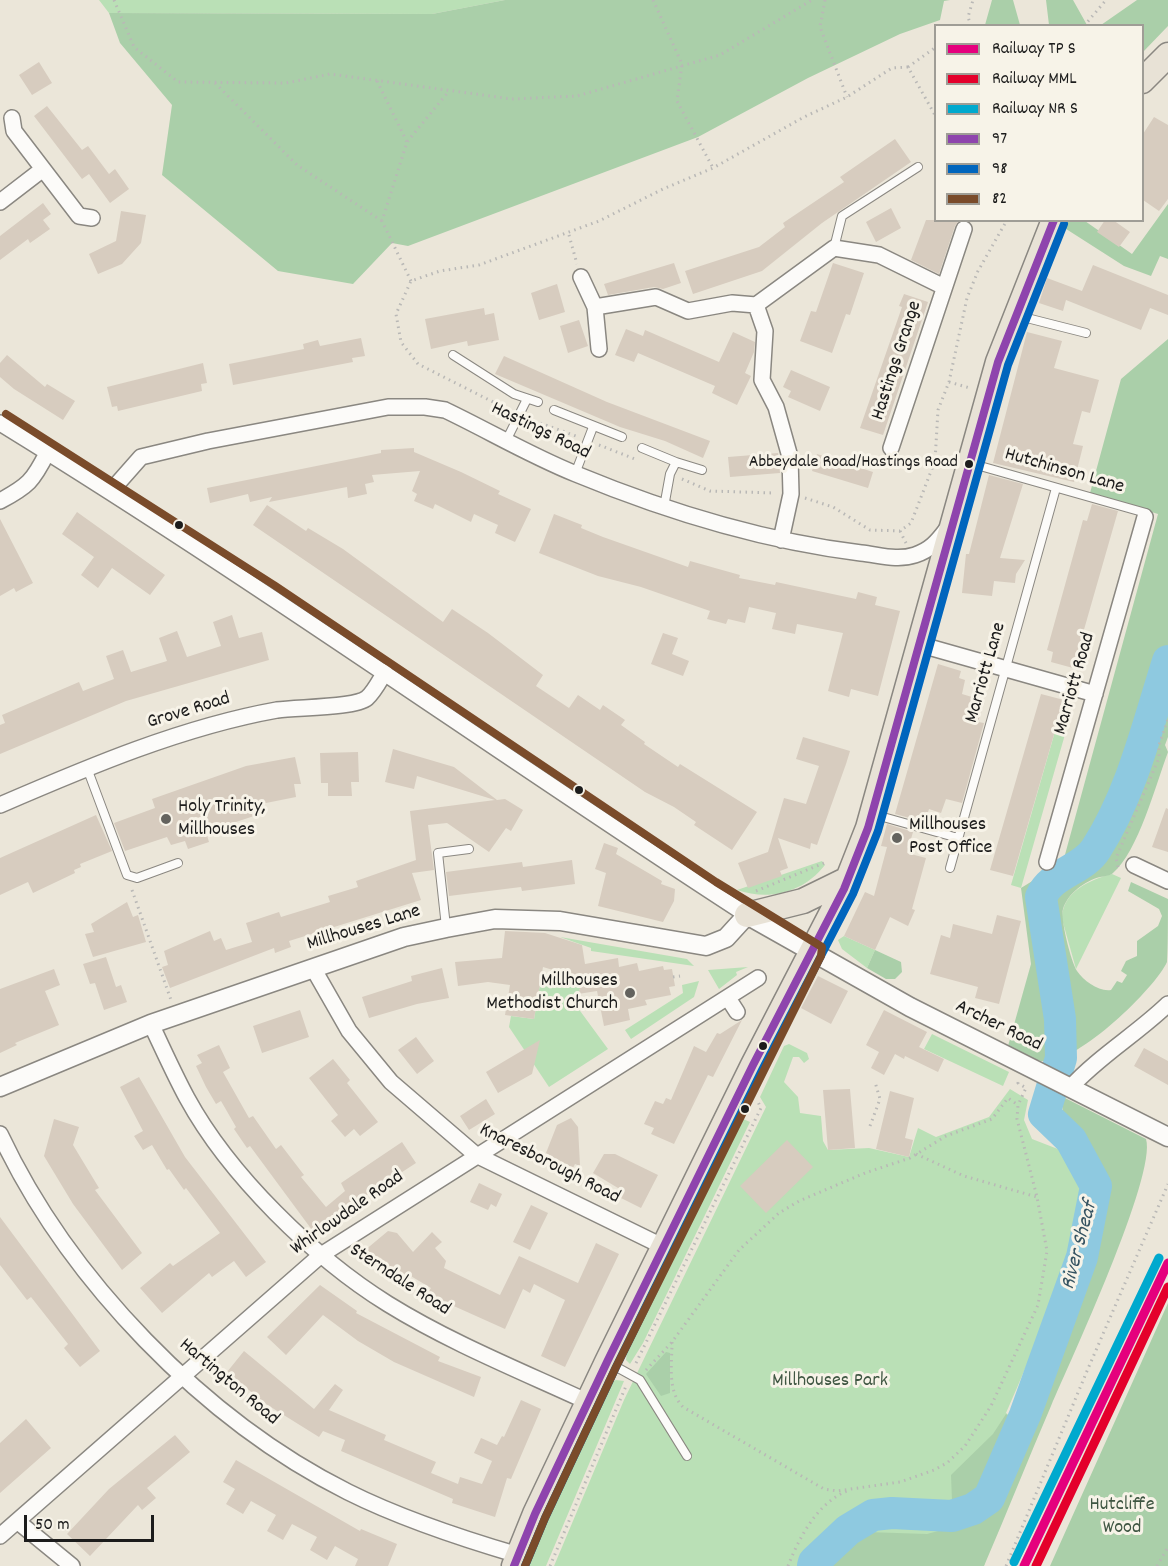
<!DOCTYPE html>
<style>
body{margin:0}
#map{position:relative;width:1168px;height:1566px;overflow:hidden;background:#ebe6d9;font-family:Dekko,sans-serif}
canvas{display:block}
.legend{position:absolute;left:934px;top:24px;width:210px;height:198px;box-sizing:border-box;background:#f7f3e8;border:2px solid #9f9d96;margin:0;padding:8px 10px;list-style:none;font-size:18px;color:#1c1c1c}
.legend li{display:flex;align-items:center;gap:12px;height:30px}
.legend b{width:30px;border:2px solid #9f9d96}
.scale{position:absolute;left:24px;top:1515px;width:130px;height:27px;box-sizing:border-box;border:3px solid #1c1c1c;border-top:0;padding-left:8px;font-size:18px;line-height:21px;white-space:nowrap;color:#1c1c1c;-webkit-text-stroke:4px #f7f3e8;paint-order:stroke}
</style>
<div id="map">
<canvas width="1168" height="1566"></canvas>
<ul class="legend">
<li><b style="height:8px;background:#e5007d"></b>Railway TP S</li>
<li><b style="height:8px;background:#e4002b"></b>Railway MML</li>
<li><b style="height:8px;background:#00a9ce"></b>Railway NR S</li>
<li><b style="height:8px;background:#8e44ad"></b>97</li>
<li><b style="height:8px;background:#0065bd"></b>98</li>
<li><b style="height:8px;background:#7a4b2a"></b>82</li>
</ul>
<div class="scale">50 m</div>
</div>
<script>
const g = document.querySelector('canvas').getContext('2d');
g.lineJoin = 'round';
function fill(path, color) {
  g.fillStyle = color;
  g.fill(path, 'evenodd');
}
function trace(path, color, width, dash) {
  g.strokeStyle = color;
  g.lineWidth = width;
  g.lineCap = dash ? 'butt' : 'round';
  g.setLineDash(dash || []);
  g.stroke(path);
}
function label(font, color, halo, rows, align = 'center') {
  g.font = font + ' Dekko,sans-serif';
  g.lineWidth = 6;
  g.setLineDash([]);
  g.textBaseline = 'middle';
  g.strokeStyle = halo;
  g.fillStyle = color;
  for (const [text, x, y, turn = 0] of rows) {
    g.save();
    g.translate(x, y);
    g.rotate((+turn || 0) * Math.PI / 180);
    g.textAlign = isNaN(turn) ? turn : align;
    if (halo) g.strokeText(text, 0, 0);
    g.fillText(text, 0, 0);
    g.restore();
  }
}
const green = new Path2D(`
 M99 0H505L432 14 109 13Z
 M1064 700 1074 703 1021 888 1011 885Z
 M822 861 825 865C803 893 769 901 737 890Z
 M1112 874 1121 878 1076 969 1062 919C1062 892 1089 880 1112 874Z
 M844 936 875 950 867 968 842 949 838 940Z
 M560 937 687 959 694 966 591 951V948Z
 M748 967 736 972 737 975 719 989 708 970Z
 M542 973 583 979 575 1004 608 1049 549 1087 509 1027 511 1016 534 1019Z
 M699 981 694 997 631 1039 625 1030 683 993 682 985Z
 M932 1034 1009 1072 1003 1086 924 1049Z
 M789 1044 807 1053 809 1059 804 1063 799 1057H793L784 1082 798 1097 800 1113 821 1116 823 1141 828 1150 869 1148 909 1157 918 1128 936 1137 989 1117 1010 1089 1028 1100 1024 1120 1032 1139 1063 1151 1083 1189V1198C1065 1273 1037 1343 1006 1413L1025 1428 984 1566H554L624 1400 766 1107 760 1097 784 1046Z
 M741 1118 750 1122 643 1343 630 1364 626 1360 627 1351Z
 M616 1380 624 1381 546 1566H527L542 1525 612 1382Z`);
const forest = new Path2D(`
 M505 0H950L944 1 940 20 900 34 808 78 698 137 408 246 392 243 353 284 278 271 162 175 172 105 120 43 109 13 432 14Z
 M992 0H1013L1020 25H985Z
 M1046 0H1073L1087 25H1049Z
 M1137 0H1168V26L1143 52 1142 26 1101 25Z
 M1168 204V259L1160 256 1151 276 1124 266 1063 227 1067 221H1085L1132 254Z
 M1168 339V737L1165 745 1168 752C1156 784 1138 852 1113 873 1110 876 1105 876 1100 877 1085 881 1068 893 1063 909 1060 918 1071 962 1077 971 1084 981 1099 992 1111 990L1117 981 1122 983 1127 975 1121 971 1126 961 1137 956V941L1158 926 1162 916 1159 909 1128 891 1131 882 1168 899C1168 913 1168 951 1167 962 1154 990 1073 1068 1041 1061 1030 1059 1018 1050 1008 1046L1031 964 1021 888 1063 862 1158 514 1090 493 1121 379Z
 M875 950 901 962 902 972 895 979H886L867 968Z
 M1065 1098 1146 1139C1157 1175 1070 1362 1051 1406 1028 1459 1007 1513 984 1566H825L867 1532 927 1534 953 1527 951 1475 993 1434 1006 1414 1025 1428 1091 1261 1105 1186 1103 1179 1082 1138 1064 1118 1062 1106Z
 M1168 1303V1566H1050Z
 M666 1352 670 1353V1393L661 1396 646 1374Z`);
const river = new Path2D(`
 M813 1566 814 1562 848 1530 873 1515 892 1513 952 1516 973 1509 989 1498 1025 1415 1082 1257 1096 1186 1071 1140 1044 1114 1061 1058 1060 1019 1041 897C1051 873 1083 870 1096 849 1132 793 1148 724 1168 661`);
const building = new Path2D(`
 M39 62 52 83 32 95 19 75Z
 M47 106 82 150 88 146 109 174 115 169 129 189 110 203 89 174 82 179 34 116Z
 M1154 117 1168 125V199L1159 211 1143 200V134Z
 M895 139 911 162 822 223 762 271 693 294 685 271 759 247 785 227 783 223 844 182 840 177Z
 M43 203 51 214 43 220 50 229 30 243 28 239 0 260V236Z
 M891 208 901 228 876 242 866 222Z
 M121 211 146 215 141 243 122 264 98 274 89 254 116 241Z
 M926 220H959L955 226 939 274 911 260Z
 M1105 220H1113L1130 232 1119 247 1097 232Z
 M674 263 681 283 663 289 654 287 608 295 604 284Z
 M833 263 864 273 850 315 846 314 832 353 800 341 811 311 816 312Z
 M1093 265 1168 295V315L1150 308 1141 330 1066 300 1063 311 1039 303 1047 278 1082 291Z
 M557 284 565 312 539 320 531 293Z
 M904 294 928 302 883 435 860 428 902 307 899 306Z
 M484 308 485 315 494 313 499 340 468 346 467 341 431 349 425 319Z
 M579 320 588 346 568 353 560 326Z
 M626 329 643 336 645 330 719 362 733 332 755 342 754 352 745 373 751 376 737 405 712 393 715 386 638 353 634 362 615 355Z
 M1027 332 1062 341 1054 368 1099 380 1090 413 1082 411 1073 444 1083 446 1074 482 993 463Z
 M361 338 365 356 352 358 353 362 233 385 229 364 304 349 303 344 318 340 320 346Z
 M7 355 45 387 47 384 75 401 63 420 14 389 0 377V363Z
 M504 356 607 402 710 441 703 458 665 441 620 427 495 374Z
 M203 363 207 383 201 384 202 391 118 411 117 406 112 407 107 387Z
 M791 370 830 387 820 411 788 397 791 391 783 387Z
 M414 448V452L461 472 500 491 498 494 531 509 515 542 495 533 498 525 474 514 471 522 435 504 433 509 414 501 417 494 412 491 420 471 372 475 374 482 365 484 367 494 348 498 347 487 269 502 272 497 250 502 248 494 210 503 207 488 381 453V450Z
 M778 453 780 473 730 477 728 457Z
 M817 454 873 472 868 488 812 471Z
 M989 475 1023 484 1000 558 1025 560 1016 574 1015 583 994 581 992 596 962 593 966 554H969Z
 M1092 504 1118 511 1073 668 1051 662 1053 652 1047 650 1083 520 1087 521Z
 M267 505 306 531 308 528 343 549 443 622 452 609 488 633 543 675 536 686 569 708 578 695 600 710 603 705 625 720 621 725 645 742 644 744 678 767 680 764 757 812 732 850 694 825 696 822 674 807 645 792 253 525Z
 M77 512 165 575 150 595 112 568 98 588 81 575 94 557 62 534Z
 M554 514 582 525 581 528 603 537 688 567 690 561 740 575 739 578 775 585 776 582 856 599 858 592 877 597 875 605 900 611 878 696 851 689 849 697 828 691 843 633 797 624 795 634 772 629 776 613 749 607 745 623 728 619 726 624 707 619 710 611 641 587 598 576 539 553Z
 M0 519 33 583 16 592 14 588 0 596Z
 M232 615 239 638 262 632 269 660 126 701 0 754V725L5 723 2 715 79 682 83 691 114 679 106 656 123 650 131 672 167 661 159 638 177 631 187 657 221 646 213 622Z
 M663 633 678 638 672 654 689 661 683 676 651 664Z
 M938 664 961 671 959 678 965 680 962 694 985 701 978 722 984 723 962 803 946 799 941 813 929 809 926 818 919 816 917 820 895 814Z
 M1041 694 1064 700 1013 876 990 870Z
 M803 737 850 751 846 764 817 845 811 843 810 849 778 838 788 868 780 871 782 876 748 888 738 863 768 852 784 798 806 804 819 766 796 759Z
 M393 749 454 767 497 800 505 799 523 810 511 831 506 828 489 852 447 823 428 825 434 870 412 873 421 900 289 941 291 947 275 953 274 948 170 988 162 967 168 965 164 951 210 931 214 941 221 938 226 950 252 942 246 923 279 912 281 917 330 902 328 896 358 887 356 881 416 860 410 811 495 800 417 776 414 789 385 782Z
 M358 752 359 782H351L352 796H328V783H321L320 753Z
 M295 757 301 784H294L296 797 251 806 254 816 206 832 209 842 188 849 185 841 171 845 167 837 125 851 114 823 155 808 152 799 246 766Z
 M1166 808 1168 809V852L1152 847Z
 M96 815 112 851 80 864 81 867 74 870 75 873 33 893 28 882 0 895V858Z
 M887 824 913 832 907 853 926 858 912 909 915 910 908 926 890 917 875 950 844 936 865 892 874 896 887 847 881 846Z
 M604 843 618 848 616 854 662 881 661 884 675 889 674 901 663 922 598 906 606 873 595 869Z
 M572 860 575 884 522 891 521 887 449 896 446 872 522 862 523 867Z
 M127 902 133 917 138 915 146 942 93 957 85 934 94 932 91 924Z
 M997 915 1021 921 999 1004 975 998 978 987 930 974 941 935 950 938 953 924 992 934Z
 M505 931 545 933 582 945 585 964 618 958 619 967 637 963 639 971 663 966 664 970 672 969 675 986 669 987 671 995 645 1000 647 1005 628 1009 630 1020 604 1026 597 991 578 994 583 979 543 967 534 1019 505 1015 510 985 488 982 458 986 455 962 502 958Z
 M106 957 116 987 121 985 127 1002 104 1010 95 983 90 984 83 964Z
 M442 968 449 998 417 1004 369 1018 362 997 412 981 411 976Z
 M54 969 60 985 45 991 59 1025 15 1043 17 1045 0 1053V989Z
 M818 976 848 991 831 1024 801 1008Z
 M300 1010 309 1037 262 1053 253 1026Z
 M884 1010 927 1032 919 1047 944 1059 938 1072 905 1056 904 1059 895 1054 884 1075 871 1068 879 1052 866 1045Z
 M742 1020 713 1077 708 1075 674 1144 651 1134 654 1128 644 1124 655 1101 663 1104 666 1098 671 1100 694 1046 706 1052 717 1033 720 1034Z
 M416 1037 434 1061 417 1074 398 1050Z
 M540 1040 532 1074 498 1093 486 1072Z
 M219 1045 230 1068 223 1072 249 1118 253 1116 276 1149 281 1145 304 1175 301 1177 326 1207 345 1191 341 1183 402 1142 416 1163 347 1208 315 1234 250 1146 247 1148 234 1129 236 1127 221 1101 216 1104 206 1087 196 1066 202 1063 197 1055Z
 M1144 1048 1168 1061V1085L1134 1066Z
 M333 1059 350 1080 347 1083 378 1122 360 1136 354 1129 345 1137 331 1121 338 1115 309 1078Z
 M139 1077 185 1157 266 1262 246 1277 234 1261 212 1277 209 1273 162 1313 140 1288 170 1263 173 1266 220 1233 186 1188 184 1190 169 1169 167 1170 152 1145 143 1150 134 1136 143 1131 120 1087Z
 M850 1089 855 1148 828 1150 823 1090Z
 M890 1091 914 1098 905 1138 913 1140 909 1157 876 1149Z
 M486 1099 495 1114 469 1130 460 1116Z
 M571 1118 578 1127 580 1166 575 1164 573 1168 546 1153 557 1125Z
 M54 1119 79 1127 73 1145 99 1188 95 1190 142 1253 122 1270 73 1204 44 1156Z
 M787 1140 813 1167 766 1213 740 1186Z
 M604 1154H615L658 1175 641 1208 619 1197 623 1191 593 1173Z
 M479 1183 502 1194 496 1207 491 1204 488 1210 470 1202Z
 M531 1205 548 1213 530 1250 513 1242Z
 M0 1217 100 1351 80 1367 64 1348 68 1344 31 1297 27 1300 0 1265Z
 M388 1231 397 1233 413 1252 432 1232 442 1242 435 1248 446 1261 444 1268 500 1295 519 1256 578 1283 596 1243 619 1254 565 1367 541 1356 565 1300 534 1284 530 1293 523 1289 505 1329 427 1294 431 1288 409 1275 406 1279 364 1251Z
 M320 1285 357 1311 356 1313 440 1357 438 1361 481 1377 474 1397 394 1362 358 1341 323 1315 286 1355 267 1337Z
 M244 1351 314 1409 335 1384 343 1390 329 1410 386 1435 384 1440 436 1462 431 1473 458 1484 460 1477 482 1484 492 1461 474 1453 481 1438 497 1445 502 1436 504 1437 521 1400 541 1409 511 1479 507 1478 495 1517 452 1503 453 1499 341 1451 345 1440 323 1431 319 1437 266 1404 227 1372Z
 M26 1419 51 1448 0 1493V1443Z
 M175 1435 190 1452 147 1488 156 1498 142 1510 138 1505 90 1556 67 1534 109 1489Z
 M236 1460 360 1531 361 1529 397 1544 388 1566H355L358 1559 335 1546 327 1560 310 1550 317 1537 292 1524 283 1540 267 1531 276 1515 251 1501 243 1514 226 1504 235 1489 223 1482Z`);
const path = new Path2D(`
 M114 0 134 47 178 82 286 83 330 74 512 99 577 96 720 55 812 0
 M653 0 682 64 677 101 713 168
 M825 0 820 27 847 97
 M971 26 968 17 973 0
 M1084 26 1106 0
 M908 67 936 47
 M377 81 407 142
 M215 83 297 165 382 221
 M569 235 577 264
 M411 281 382 221 407 142 449 91
 M949 382 970 388
 M509 410 418 364 401 342 396 314 411 281 440 271 479 265 599 221 663 189 713 168 804 117 847 97 892 68 908 67 936 117
 M529 419 576 436
 M599 445 635 459
 M682 479 710 491 775 493
 M805 498 833 507 870 530 900 531 911 523 935 461 938 410 949 382 967 298 978 271 1007 220
 M900 531 906 543
 M1118 867 1116 858 1159 758V745L1168 719
 M132 890 171 1000
 M756 891 824 863
 M673 977 680 976
 M870 1126 880 1099 875 1082
 M916 1154 964 1176 1037 1197
 M672 1342C672 1364 667 1391 683 1407L824 1489 837 1491 900 1482 934 1470 947 1463 965 1446 991 1406 1038 1305 1047 1251 1037 1197 1017 1119 1018 1105 1026 1088 1018 1083 1019 1081
 M636 1363 761 1108 758 1102
 M646 1370 672 1342 739 1250 779 1213 799 1201 865 1173 910 1158 946 1136 992 1119 1008 1098 1018 1105
 M550 1566 626 1386
 M788 1566C799 1538 817 1503 847 1491
 M1006 1566 1087 1371 1168 1184
 M1157 1566 1168 1547`);
const service = new Path2D(`
 M834 248 842 216 918 167
 M1019 316 1086 333
 M453 355 514 394 538 402
 M554 410 622 437
 M506 441 527 399
 M642 448 676 462
 M973 464 1146 513 1145 516
 M575 474 593 427
 M664 507 670 474 676 462 702 470
 M87 768 127 875 137 878 178 863
 M876 815 958 838
 M950 868 1056 488
 M446 927 438 853 469 849
 M611 1364 640 1380 687 1456`);
const minor = new Path2D(`
 M12 118 14 131 79 216 92 218
 M0 202 43 169
 M581 277 595 307 599 349
 M756 305 765 331 762 380 776 407 790 457 791 494 781 540
 M595 307 656 297 688 311 732 303 756 305 834 248 879 255 944 287
 M0 423C254 579 497 753 747 915
 M891 448 964 229
 M111 491 141 457 208 441 388 407H425L445 410C489 431 531 456 576 474 668 512 763 541 861 553 880 555 897 561 915 555 930 550 937 542 946 530
 M0 501C28 486 33 481 47 453
 M918 644 1095 694
 M0 805C88 767 182 727 277 710 297 707 355 708 367 698 374 692 380 680 385 672
 M1047 862 1145 517
 M1134 865 1168 881
 M313 968 349 1031 391 1082 476 1155 664 1247
 M728 998 737 1012
 M151 1024C163 1049 174 1074 187 1098 229 1175 314 1258 388 1304 451 1343 521 1371 588 1402
 M1070 1088C1099 1056 1137 1034 1168 1004
 M0 1134C68 1279 204 1420 348 1492 402 1519 460 1538 518 1555
 M17 1521 72 1566
 M0 1536 321 1255 758 978`);
const tertiary = new Path2D(`
 M0 1087 151 1024 404 937 446 928 495 919 560 921 706 946 726 938 747 915 910 1007 1168 1137`);
const primary = new Path2D(`
 M1142 81 1168 55
 M747 915 803 901 848 879
 M514 1566 535 1514 607 1362 753 1065 844 889 868 828 998 362 1054 220`);
const bus1 = new Path2D(`
 M514 1566 535 1514 607 1362 753 1065 844 889 868 828 998 362 1054 220`);
const bus2 = new Path2D(`
 M525 1566 545 1518 616 1367 762 1070 853 894 878 831 1008 365 1064 224`);
const bus3 = new Path2D(`
 M6 414 274 585 716 882 822 947 821 956 616 1367 545 1518 525 1566`);
const rail1 = new Path2D(`
 M1024 1566 1168 1263`);
const rail2 = new Path2D(`
 M1036 1566 1168 1287`);
const rail3 = new Path2D(`
 M1014 1562 1159 1258`);
const markers = [
 [969,464,5,"#1c1c1c"],
 [179,525,5,"#1c1c1c"],
 [579,790,5,"#1c1c1c"],
 [166,819,6,"#64635e"],
 [897,838,6,"#64635e"],
 [630,993,6,"#64635e"],
 [763,1046,5,"#1c1c1c"],
 [745,1109,5,"#1c1c1c"]
];
const busNames = [
 ["Abbeydale Road/Hastings Road",958,464]
];
const streetNames = [
 ["Hastings Grange",898,361,-72],
 ["Hastings Road",540,432,26],
 ["Hutchinson Lane",1064,472,16],
 ["Marriott Lane",987,673,-74],
 ["Marriott Road",1076,684,-74],
 ["Grove Road",189,712,-17],
 ["Millhouses Lane",364,929,-17],
 ["Archer Road",998,1027,26],
 ["Knaresborough Road",549,1165,27],
 ["Whirlowdale Road",348,1214,-35],
 ["Sterndale Road",399,1281,33],
 ["Hartington Road",228,1383,40]
];
const poiNames = [
 ["Holy Trinity,",178,808],
 ["Millhouses",178,831],
 ["Millhouses",909,826],
 ["Post Office",909,849],
 ["Millhouses",618,982,"right"],
 ["Methodist Church",618,1005,"right"]
];
const parkNames = [
 ["Millhouses Park",830,1382],
 ["Hutcliffe",1122,1506],
 ["Wood",1122,1529]
];
const waterNames = [
 ["River Sheaf",1081,1246,-75]
];
fill(green, '#bae0b6');
fill(forest, '#aacfa9');
trace(river, '#8ec9e0', 32);
fill(building, '#d7ccbf');
trace(service, '#8a8781', 10);
trace(minor, '#8a8781', 18);
trace(tertiary, '#8a8781', 21);
trace(primary, '#8a8781', 27);
trace(path, '#b9b8b6', 3, [1.5, 4.5]);
trace(service, '#fcfbf9', 8);
trace(minor, '#fcfbf9', 15);
trace(tertiary, '#fcfbf9', 18);
trace(primary, '#e8e2d6', 24);
trace(bus1, '#8e44ad', 8);
trace(bus2, '#0065bd', 8);
trace(bus3, '#7a4b2a', 8);
trace(rail1, '#e5007d', 9);
trace(rail2, '#e4002b', 9);
trace(rail3, '#00a9ce', 9);
for (const [x, y, r, color] of markers) {
  const dot = new Path2D();
  dot.arc(x, y, r, 0, 2 * Math.PI);
  g.fillStyle = color;
  g.fill(dot);
  trace(dot, '#f7f3e8', 2);
}
label('18px', '#1c1c1c', '#f7f3e8', busNames, 'right');
label('20px', '#1c1c1c', '#f7f3e8', streetNames);
label('20px', '#1c1c1c', '#f7f3e8', poiNames, 'left');
label('20px', '#3f5642', '#f7f3e8', parkNames);
label('italic 21px', '#365462', '#f7f3e8', waterNames);
</script>
